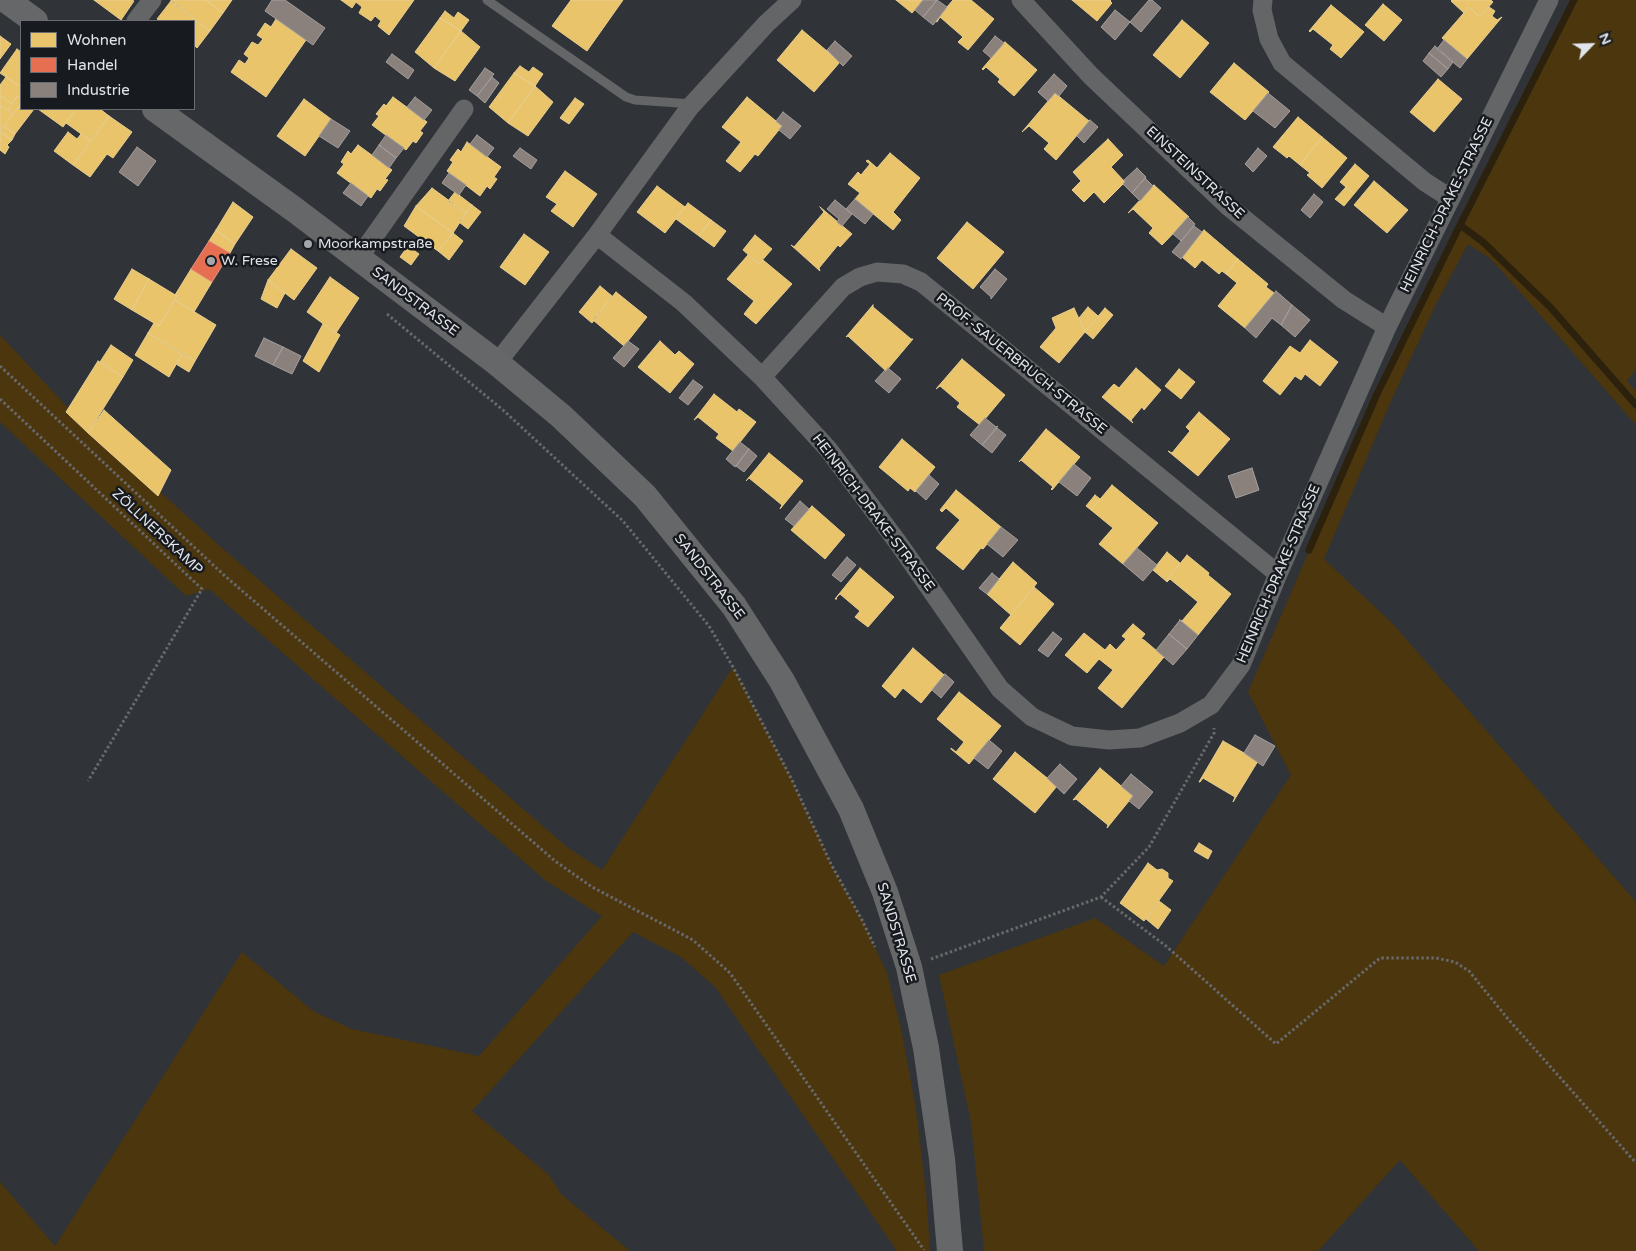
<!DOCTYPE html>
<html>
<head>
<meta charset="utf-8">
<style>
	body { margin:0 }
	#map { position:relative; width:1636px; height:1251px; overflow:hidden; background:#303338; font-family:"Varela Round",sans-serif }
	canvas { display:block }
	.legend { position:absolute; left:20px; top:20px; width:175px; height:90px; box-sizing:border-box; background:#171a1e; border:1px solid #686b70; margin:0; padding:6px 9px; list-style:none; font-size:15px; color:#e1e5ea }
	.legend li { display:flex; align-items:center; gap:10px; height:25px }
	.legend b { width:25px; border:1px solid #686b70 }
	.north { position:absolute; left:1566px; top:20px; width:50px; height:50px; -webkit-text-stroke:4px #171a1e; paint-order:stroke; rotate:66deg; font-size:14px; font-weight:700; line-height:20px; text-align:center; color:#e1e5ea }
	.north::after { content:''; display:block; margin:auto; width:18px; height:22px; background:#e1e5ea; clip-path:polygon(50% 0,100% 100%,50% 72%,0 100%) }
</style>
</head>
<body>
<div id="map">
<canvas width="1636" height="1251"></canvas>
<ul class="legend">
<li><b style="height:14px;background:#e9c46a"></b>Wohnen</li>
<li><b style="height:14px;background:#e76f51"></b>Handel</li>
<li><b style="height:14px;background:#8a817c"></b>Industrie</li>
</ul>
<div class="north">N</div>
</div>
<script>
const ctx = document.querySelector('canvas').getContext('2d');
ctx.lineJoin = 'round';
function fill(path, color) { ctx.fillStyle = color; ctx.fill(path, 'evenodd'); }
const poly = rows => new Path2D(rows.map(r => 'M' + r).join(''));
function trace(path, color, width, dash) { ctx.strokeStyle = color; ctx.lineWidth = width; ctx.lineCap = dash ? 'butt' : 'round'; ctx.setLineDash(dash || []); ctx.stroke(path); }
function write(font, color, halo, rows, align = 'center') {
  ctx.font = font + ' "Varela Round",sans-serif'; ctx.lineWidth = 5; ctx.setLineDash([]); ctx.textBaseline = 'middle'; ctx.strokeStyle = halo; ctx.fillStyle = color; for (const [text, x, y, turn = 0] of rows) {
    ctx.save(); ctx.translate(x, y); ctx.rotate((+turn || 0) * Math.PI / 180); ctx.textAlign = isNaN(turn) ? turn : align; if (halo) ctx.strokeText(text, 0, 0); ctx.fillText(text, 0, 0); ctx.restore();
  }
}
fill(poly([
	[1574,0,1636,0,1636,369,1627,381,1636,391,1636,425,1492,260,1468,244,1437,302,1391,401,1324,559,1393,624,1636,902,1636,1251,1479,1251,1400,1160,1318,1251,984,1251,971,1122,939,975,1095,918,1164,966,1291,775,1248,692,1377,394,1460,225],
	[0,335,71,411,221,547,567,847,602,870,733,667,792,780,831,864,862,920,887,973,901,1029,916,1109,926,1192,930,1251,897,1251,715,987,681,957,633,932,472,1111,548,1174,562,1195,630,1251,0,1251,0,1182,55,1246,242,952,313,1011,352,1029,479,1056,602,916,546,881,209,589,186,596,0,422]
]), '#4b360e');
const homes = poly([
	[94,0,132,0,134,1,121,20,94,0],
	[171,0,206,0,223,13,210,31,171,0],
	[206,0,232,0,223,13,206,0],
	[341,0,414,0,389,35,378,26,381,21,375,16,371,21,359,13,362,7,356,2,352,8,341,0],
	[571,0,623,0,587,51,552,26,571,0],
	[896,0,923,0,912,13,896,0],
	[953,0,971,0,994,19,968,50,958,42,963,37,940,17,937,22,935,21,953,0],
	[1072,0,1111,0,1110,1,1112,3,1097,21,1072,0],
	[1452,0,1491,0,1493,2,1480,17,1469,7,1464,13,1451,1,1452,0],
	[171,1,210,31,197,48,194,45,194,21,161,21,157,19,171,1],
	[1383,4,1402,20,1384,41,1365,25,1383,4],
	[1331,5,1364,32,1341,58,1330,49,1333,45,1313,29,1310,32,1309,31,1331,5],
	[1469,7,1480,17,1489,7,1495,11,1492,16,1497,20,1502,17,1467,59,1442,38,1469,7],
	[445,11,454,18,458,12,469,20,461,31,440,18,445,11],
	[440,18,461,31,434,68,415,52,440,18],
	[276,19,306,40,266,97,231,72,239,60,245,64,249,58,244,54,252,42,258,45,263,39,257,35,265,23,271,27,276,19],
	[1182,20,1209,43,1180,78,1153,55,1182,20],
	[802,30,840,62,814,92,777,60,802,30],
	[461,31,480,47,455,81,434,68,461,31],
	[0,36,11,44,0,59,0,36],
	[1005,42,1037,70,1014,96,998,82,1000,79,986,67,983,70,982,69,1005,42],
	[17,49,21,52,21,87,0,73,17,49],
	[1234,63,1269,92,1245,120,1210,92,1234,63],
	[520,66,529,72,533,67,543,74,535,86,514,73,520,66],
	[514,73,535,86,508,123,489,107,514,73],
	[6,77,21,87,21,99,17,96,12,104,0,95,0,85,6,77],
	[1438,79,1462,99,1434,132,1410,112,1438,79],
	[535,86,553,102,528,136,508,123,535,86],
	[1055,93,1089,121,1056,160,1044,149,1049,143,1029,126,1022,132,1055,93],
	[0,95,12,104,8,110,0,105,0,95],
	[17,96,21,99,21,103,13,114,8,110,17,96],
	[393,97,427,122,420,131,423,133,416,143,413,141,406,150,372,125,379,116,376,114,384,104,386,106,393,97],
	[747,97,782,126,758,156,755,154,740,172,726,161,741,142,722,127,747,97],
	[575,98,584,104,569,124,560,118,575,98],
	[304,99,331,119,305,156,277,136,304,99],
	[21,103,21,109,34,109,15,134,4,126,21,103],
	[0,105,13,114,0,131,0,105],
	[38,109,76,109,63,127,38,109],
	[76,109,100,109,109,116,91,141,66,123,76,109],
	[109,116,132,132,113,158,107,154,90,177,73,165,109,116],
	[1298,117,1322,137,1300,165,1289,156,1287,158,1273,147,1298,117],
	[4,126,15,134,12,140,0,132,4,126],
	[0,132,12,140,7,145,9,147,5,154,0,150,0,132],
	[68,132,77,139,81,134,91,141,73,165,54,151,68,132],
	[1322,137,1347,158,1322,188,1307,175,1310,173,1300,165,1322,137],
	[1108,139,1123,155,1111,167,1125,182,1104,203,1094,192,1084,202,1072,190,1081,181,1073,172,1108,139],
	[467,142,501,167,494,177,497,179,490,189,487,186,480,196,447,171,453,162,450,160,458,149,461,152,467,142],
	[358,145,392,170,385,179,388,180,380,191,377,189,371,198,337,173,344,164,341,162,348,151,351,154,358,145],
	[890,153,920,178,893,212,901,220,893,230,855,199,860,193,848,184,858,172,861,175,870,164,866,161,868,160,877,168,890,153],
	[1355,164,1369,176,1354,194,1340,182,1355,164],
	[565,171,597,194,573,227,551,211,557,204,546,197,565,171],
	[1374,181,1408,210,1387,233,1354,205,1374,181],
	[1154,185,1189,217,1162,245,1149,233,1153,228,1133,209,1128,213,1154,185],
	[657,186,685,207,665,233,637,212,657,186],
	[1346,187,1354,194,1344,206,1335,199,1346,187],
	[432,188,466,213,453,233,416,206,432,188],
	[455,192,472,205,466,213,448,201,455,192],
	[233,202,253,217,235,244,216,230,233,202],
	[688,203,711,220,699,236,676,219,688,203],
	[472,205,481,212,468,229,459,222,472,205],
	[416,206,453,233,438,251,404,226,416,206],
	[820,207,852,234,840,247,838,245,819,268,820,271,791,245,794,247,824,212,820,207],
	[711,220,726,231,714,247,699,236,711,220],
	[967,222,1004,252,973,289,937,258,967,222],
	[216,230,235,244,230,253,209,241,216,230],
	[1204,230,1238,259,1226,274,1222,271,1219,274,1202,260,1195,268,1182,257,1204,230],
	[453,233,463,241,449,260,438,251,453,233],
	[524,234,549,252,525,285,500,267,524,234],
	[755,235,772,249,759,264,743,250,755,235],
	[408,246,419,254,411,265,400,257,408,246],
	[291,249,317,268,294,300,268,280,291,249],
	[748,255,759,264,763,260,792,284,756,324,744,314,754,301,727,279,748,255],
	[1238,259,1268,284,1266,287,1274,293,1245,328,1218,306,1237,283,1226,274,1238,259],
	[132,269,149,279,132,310,114,299,132,269],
	[191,269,212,282,194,312,175,300,177,296,175,295,191,269],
	[330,277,359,298,336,333,307,312,330,277],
	[149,279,177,296,159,326,132,310,149,279],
	[268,280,285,293,277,308,261,299,268,280],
	[600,286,612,296,592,323,579,312,600,286],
	[616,292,647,317,624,346,593,320,616,292],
	[175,300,216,325,195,361,148,333,154,323,159,326,175,300],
	[873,305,873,307,911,339,913,339,886,371,848,336,846,337,873,305],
	[1088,307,1098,316,1085,332,1079,318,1088,307],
	[1074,308,1085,332,1059,363,1040,347,1056,328,1052,318,1074,308],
	[1105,308,1113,315,1093,339,1085,332,1105,308],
	[323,324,340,335,319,372,303,361,323,324],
	[148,333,182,354,169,377,135,355,148,333],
	[1310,340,1338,362,1320,386,1305,374,1301,380,1295,376,1280,395,1263,381,1290,346,1300,353,1310,340],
	[660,341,675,355,679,351,694,364,670,393,638,367,660,341],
	[111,345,133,360,123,377,100,362,111,345],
	[182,354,195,361,189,372,176,364,182,354],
	[962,359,1005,395,980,425,957,407,960,403,940,386,936,389,962,359],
	[98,361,123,377,88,433,66,412,98,361],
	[1136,368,1161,390,1144,410,1142,407,1131,420,1133,423,1102,397,1114,384,1119,388,1136,368],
	[1179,369,1195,382,1181,399,1165,386,1179,369],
	[714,394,737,412,739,409,756,422,733,451,716,438,719,434,698,417,694,420,714,394],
	[104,410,171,470,158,496,88,433,104,410],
	[1199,412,1230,439,1198,476,1168,451,1172,453,1190,431,1186,427,1199,412],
	[1046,429,1080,457,1052,490,1051,489,1053,487,1021,460,1019,462,1046,429],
	[902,439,935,467,915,492,910,488,908,491,879,467,902,439],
	[769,453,803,481,780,509,782,505,749,478,746,481,769,453],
	[1112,485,1158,523,1123,564,1099,544,1113,528,1091,510,1112,485],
	[956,490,1001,527,983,549,981,548,963,570,936,548,960,520,946,508,942,512,940,510,956,490],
	[1095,495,1100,499,1091,510,1086,506,1095,495],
	[812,506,845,535,825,559,791,530,812,506],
	[1167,552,1180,563,1166,581,1153,570,1167,552],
	[1187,555,1209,573,1208,575,1231,594,1198,635,1179,620,1182,621,1198,602,1170,579,1167,582,1166,581,1187,555],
	[1013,562,1037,583,1011,615,987,594,1013,562],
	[860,568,894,597,868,627,855,617,860,611,840,594,836,598,837,599,835,599,860,568],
	[1034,587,1054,604,1020,645,1000,628,1034,587],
	[1133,624,1145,634,1141,639,1144,640,1164,657,1122,708,1098,688,1113,670,1099,659,1087,673,1065,655,1084,633,1105,650,1110,644,1116,650,1126,639,1122,636,1133,624],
	[913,648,944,675,921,703,903,688,895,698,882,686,913,648],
	[959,692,1001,726,969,764,951,749,951,748,956,752,964,742,937,719,959,692],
	[1223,741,1258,761,1233,802,1235,797,1203,778,1200,782,1199,782,1223,741],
	[1015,752,1057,786,1035,813,993,779,1015,752],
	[1100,768,1133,796,1107,828,1108,825,1076,799,1073,800,1100,768],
	[1199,843,1212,851,1208,859,1194,851,1199,843],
	[1148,863,1157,870,1162,869,1168,873,1168,878,1173,881,1144,921,1120,903,1148,863],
	[1159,901,1171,910,1158,929,1146,919,1159,901]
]);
fill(homes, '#e9c46a');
trace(homes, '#e7ce90', 1);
const shops = poly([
	[209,241,230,253,212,282,191,269,209,241]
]);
fill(shops, '#e76f51');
trace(shops, '#e5927f', 1);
const industry = poly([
	[272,0,285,0,325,28,313,45,265,11,272,0],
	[923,0,937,0,923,17,915,10,923,0],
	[937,0,947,7,933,25,923,17,937,0],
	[1149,0,1152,0,1161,8,1141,32,1130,22,1149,0],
	[1115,10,1130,22,1115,40,1101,27,1115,10],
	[995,36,1004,43,991,58,983,51,995,36],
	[1444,40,1467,59,1460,68,1437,49,1444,40],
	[835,41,852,56,843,66,827,50,835,41],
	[1435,46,1453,62,1448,69,1429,53,1435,46],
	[1429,53,1448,69,1441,77,1423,61,1429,53],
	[392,54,414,70,408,79,386,62,392,54],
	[485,68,494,74,477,96,469,90,485,68],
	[1054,74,1067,86,1059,96,1055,93,1048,101,1038,92,1054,74],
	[492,77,499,83,485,103,477,96,492,77],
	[1268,93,1290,111,1275,128,1253,111,1268,93],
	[415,97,432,110,424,120,407,107,415,97],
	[783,112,801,126,790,139,779,130,782,126,776,121,783,112],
	[331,119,350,131,338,148,319,136,331,119],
	[1090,120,1098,127,1084,143,1077,136,1090,120],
	[386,135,404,148,396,158,379,145,386,135],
	[477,135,494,148,487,157,470,144,477,135],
	[379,145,396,158,389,168,372,155,379,145],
	[137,147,156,161,138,186,119,172,137,147],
	[520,148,537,160,531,169,513,156,520,148],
	[1258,148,1267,156,1253,172,1245,164,1258,148],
	[1137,168,1146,177,1132,193,1123,184,1125,182,1124,180,1137,168],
	[449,173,466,185,459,195,442,183,449,173],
	[1145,178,1153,186,1140,201,1132,193,1145,178],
	[351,183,368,196,361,206,343,193,351,183],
	[1314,194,1323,202,1310,218,1301,210,1314,194],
	[855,199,873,214,865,224,846,209,855,199],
	[835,200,852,214,842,226,837,222,839,219,827,209,835,200],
	[1188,217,1195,224,1181,241,1173,234,1188,217],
	[1194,226,1202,232,1181,259,1172,252,1194,226],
	[995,269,1007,279,991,299,991,297,980,287,995,269],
	[1276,291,1292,305,1281,325,1272,318,1256,338,1245,328,1276,291],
	[1292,305,1310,320,1295,337,1281,325,1292,305],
	[264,338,283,347,273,365,255,356,264,338],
	[628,341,639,349,624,367,613,358,628,341],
	[283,347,301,356,292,374,273,365,283,347],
	[888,368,901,379,889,393,875,381,885,370,886,371,888,368],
	[693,380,703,387,688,405,679,398,693,380],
	[985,418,996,427,998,426,982,445,970,435,985,418],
	[997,428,1006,435,992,453,982,445,997,428],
	[740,442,749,449,735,467,726,459,740,442],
	[749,449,757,456,744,472,736,466,749,449],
	[1074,464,1091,478,1077,496,1059,482,1074,464],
	[1252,468,1259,490,1236,498,1228,476,1252,468],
	[929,475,939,484,926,500,916,491,929,475],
	[800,501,809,509,794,526,785,519,800,501],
	[1001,527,1018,540,1003,557,987,544,1001,527],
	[1137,548,1157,565,1143,581,1123,564,1137,548],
	[847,557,856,565,841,582,832,575,847,557],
	[992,573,999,579,987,594,979,588,992,573],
	[1180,620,1198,635,1187,649,1169,634,1180,620],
	[1053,632,1062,639,1048,657,1038,650,1053,632],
	[1169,634,1187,649,1173,665,1156,650,1169,634],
	[945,674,954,682,941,698,932,690,945,674],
	[1255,735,1275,746,1263,766,1244,753,1255,735],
	[989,740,1002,751,988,769,974,758,989,740],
	[1060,764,1077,779,1064,794,1047,778,1060,764],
	[1131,774,1153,792,1139,809,1129,801,1133,796,1121,786,1131,774]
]);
fill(industry, '#8a817c');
trace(industry, '#a49f9d', 1);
trace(poly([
	[1460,225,1483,242,1551,308,1636,405],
	[1309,550,1377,394,1460,225,1574,0]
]), '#2c210d', 7);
trace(poly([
	[387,314,503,410,623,521,709,626,733,667,792,780,831,864,862,920,875,947],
	[0,366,225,576,555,861,592,887,693,940,730,973,924,1250],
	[0,399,202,589,88,781],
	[1101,897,1166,946,1276,1044,1380,958,1436,958,1455,962,1469,971,1508,1019,1636,1163],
	[931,959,1101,897,1149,847,1214,733,1214,728]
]), '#68696c', 3, [2.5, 2.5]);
trace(poly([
	[487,0,626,97,635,100,693,104]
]), '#636567', 9);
trace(poly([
	[1021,0,1091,76,1228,206,1344,300,1387,327],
	[1263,0,1262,10,1269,39,1282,63,1425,182,1450,198],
	[136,21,152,0],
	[597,235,684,303,762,377,828,449,899,544,1000,689,1032,717,1072,736,1109,740,1140,738,1180,723,1211,705,1241,665,1278,574,1387,327,1549,0],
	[358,259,464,109],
	[497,363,597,235,690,107,766,24,792,0],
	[762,377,843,287,860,277,877,272,903,274,921,282,1278,574]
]), '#636567', 19);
trace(poly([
	[6,0,35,21],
	[155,109,295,210,497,363,561,416,645,496,734,606,782,681,851,809,885,892,909,967,926,1048,942,1159,950,1251]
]), '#666769', 26);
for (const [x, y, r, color] of [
	[308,244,5,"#a3a7ac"],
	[211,261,5,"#a3a7ac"]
]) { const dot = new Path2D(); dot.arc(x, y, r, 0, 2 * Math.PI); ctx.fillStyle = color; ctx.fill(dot); trace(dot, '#171a1e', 2); }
write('14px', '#e1e5ea', '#171a1e', [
	["EINSTEINSTRASSE",1195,173,43],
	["HEINRICH-DRAKE-STRASSE",1447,205,-64],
	["SANDSTRASSE",415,302,37],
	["PROF.-SAUERBRUCH-STRASSE",1021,364,39],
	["HEINRICH-DRAKE-STRASSE",873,513,53],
	["ZÖLLNERSKAMP",157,532,43],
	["HEINRICH-DRAKE-STRASSE",1279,574,-67],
	["SANDSTRASSE",709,577,52],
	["SANDSTRASSE",896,933,73]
]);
write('14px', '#e1e5ea', '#171a1e', [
	["Moorkampstraße",318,244],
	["W. Frese",221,261]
], 'left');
</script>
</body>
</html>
